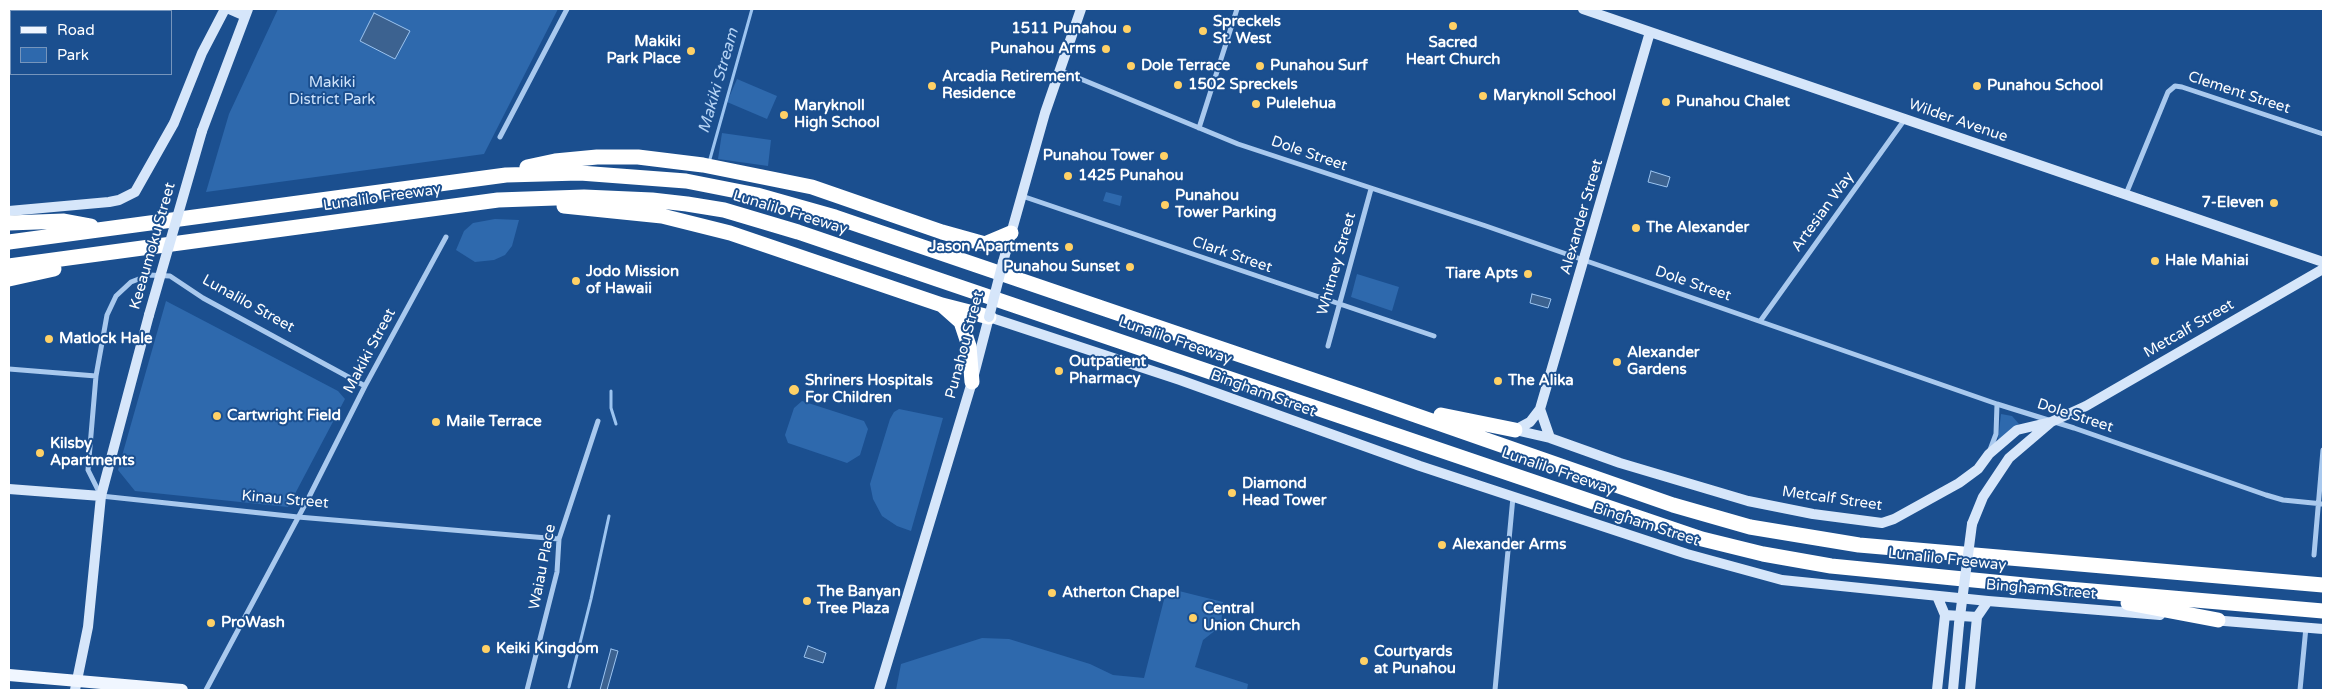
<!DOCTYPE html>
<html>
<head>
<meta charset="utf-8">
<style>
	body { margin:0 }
	#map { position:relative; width:2332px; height:699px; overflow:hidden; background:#1b4f8f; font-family:"Varela Round",sans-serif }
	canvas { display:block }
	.frame { position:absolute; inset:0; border:10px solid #fff; pointer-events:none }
	.legend { position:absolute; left:10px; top:10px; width:162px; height:65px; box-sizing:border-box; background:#1b4f8f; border:1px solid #7695bc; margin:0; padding:6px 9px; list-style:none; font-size:15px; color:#fff }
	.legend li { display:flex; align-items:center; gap:10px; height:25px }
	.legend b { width:25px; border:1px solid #7695bc }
</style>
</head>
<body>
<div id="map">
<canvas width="2332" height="699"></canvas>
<div class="frame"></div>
<ul class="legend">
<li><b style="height:6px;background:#f0f6ff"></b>Road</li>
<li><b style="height:14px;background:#2e69ad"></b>Park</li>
</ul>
</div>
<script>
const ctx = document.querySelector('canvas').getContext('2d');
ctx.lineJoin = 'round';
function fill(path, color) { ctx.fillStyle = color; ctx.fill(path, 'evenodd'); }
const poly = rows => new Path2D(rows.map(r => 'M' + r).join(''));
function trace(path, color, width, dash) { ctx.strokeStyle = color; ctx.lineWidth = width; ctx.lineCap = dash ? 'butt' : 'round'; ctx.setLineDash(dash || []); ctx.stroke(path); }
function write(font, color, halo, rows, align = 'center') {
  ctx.font = font + ' "Varela Round",sans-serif'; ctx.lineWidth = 4; ctx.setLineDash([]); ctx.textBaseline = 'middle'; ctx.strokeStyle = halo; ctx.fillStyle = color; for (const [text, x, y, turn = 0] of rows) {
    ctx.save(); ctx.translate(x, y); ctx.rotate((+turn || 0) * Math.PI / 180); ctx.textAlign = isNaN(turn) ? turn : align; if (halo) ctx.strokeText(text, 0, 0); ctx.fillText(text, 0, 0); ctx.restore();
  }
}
fill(poly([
	[278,9,558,9,484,154,206,192,229,114],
	[737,79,777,96,767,119,727,102],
	[722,133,771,140,768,166,718,159],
	[1106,192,1122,196,1120,206,1103,201],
	[495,219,519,220,512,246,505,255,494,260,475,262,456,250,464,231,473,223],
	[1357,274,1399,287,1392,311,1351,297],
	[166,301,338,391,345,399,288,507,135,491,118,470],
	[802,401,864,421,868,429,860,455,847,463,788,443,785,435,794,408],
	[899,409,943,418,911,531,897,526,882,516,873,499,870,484,890,419,894,412],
	[2001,414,2012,416,2019,424,1998,440],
	[1167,588,1223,602,1221,626,1203,640,1195,667,1248,684,1247,690,896,690,901,664,982,638,1009,639,1090,664,1113,675,1144,678]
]), '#2e69ad');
const water = poly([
	[374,13,410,31,395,59,360,41,374,13],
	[1651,171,1670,177,1667,187,1648,182,1651,171],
	[1532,294,1551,299,1548,308,1530,303,1532,294],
	[808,646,826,653,823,663,804,657,808,646],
	[611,649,618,651,607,690,600,690,611,649]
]);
fill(water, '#3c6290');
trace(water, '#9cc4f0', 1);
trace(poly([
	[710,159,752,9],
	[611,391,611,408,616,424],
	[569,687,591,599,609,516]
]), '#9cc4f0', 3);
trace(poly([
	[1059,70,1238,144,1486,226,1997,404,2074,428,2266,495,2283,500,2323,504],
	[1199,128,1237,9],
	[500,137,567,9],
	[2126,194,2168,92,2175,86,2182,87,2323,134],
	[1022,196,1434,336],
	[1761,320,1905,119],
	[1328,346,1371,189],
	[9,369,96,376],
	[365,386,203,298,170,276,149,275,131,282,116,296,107,315,96,376,88,470,101,496,298,517,559,539],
	[1990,450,1996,434,1997,404],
	[2314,555,2323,450],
	[206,690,308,499,365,386,446,237],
	[527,690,557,572,559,539,598,421],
	[1495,690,1513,497],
	[2300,690,2306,627]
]), '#a9c9ee', 5);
trace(poly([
	[229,9,245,16],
	[1583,9,2323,262],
	[202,131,248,9],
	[9,211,109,202,119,200,135,192,174,123,202,53,225,9],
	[1003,262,1045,113,1081,9],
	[1540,409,1550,438],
	[1515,430,1550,438,1620,463,1748,501,1813,514,1882,523,1894,519,1959,483,1978,469,1989,454,2017,430,2051,422,2086,406,2323,269],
	[1515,430,1530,422,1540,409,1650,32],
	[9,489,101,496],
	[1972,524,1983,497,2009,458,2050,423],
	[1937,596,1945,615,1937,690],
	[1945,615,1977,617],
	[2212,620,2323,629],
	[75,690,88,627,101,496,149,315],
	[879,690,972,382,989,317,1180,380,1420,466,1687,554,1782,580,1988,601,2160,615],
	[1953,690,1959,624],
	[1970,690,1977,617,1988,601]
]), '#d6e6fa', 10);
trace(poly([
	[9,675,182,690]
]), '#f0f6ff', 12);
trace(poly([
	[527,167,555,161,597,157,638,157,703,165,812,187,942,232,985,244,1011,233],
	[564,206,662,216,730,233,942,305,989,317],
	[9,223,64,221,91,226],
	[9,242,506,175,580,173,686,181,757,195,835,217,1372,400,1673,505,1750,527,1859,545,2323,585],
	[9,266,498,200,584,197,652,200,687,204,724,210,798,232,1702,539,1763,554,1831,566,2045,587,2323,611],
	[9,279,54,269],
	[943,306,961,322,969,346,972,382],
	[1441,415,1515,430],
	[2128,603,2218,620]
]), '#fff', 15);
trace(poly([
	[149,315,202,131],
	[989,317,1003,262],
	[1959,624,1972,524]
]), '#d6e6fa', 10);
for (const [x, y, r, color] of [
	[1453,26,5,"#ffd166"],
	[1127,29,5,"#ffd166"],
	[1203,31,5,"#ffd166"],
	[1106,49,5,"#ffd166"],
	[691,51,5,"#ffd166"],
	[1131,66,5,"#ffd166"],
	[1260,66,5,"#ffd166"],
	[1178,85,5,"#ffd166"],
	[932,86,5,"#ffd166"],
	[1977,86,5,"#ffd166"],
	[1483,96,5,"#ffd166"],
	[1666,102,5,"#ffd166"],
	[1256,104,5,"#ffd166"],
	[784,115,5,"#ffd166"],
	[1164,156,5,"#ffd166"],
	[1068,176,5,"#ffd166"],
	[2274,203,5,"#ffd166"],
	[1165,205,5,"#ffd166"],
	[1636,228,5,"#ffd166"],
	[1069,247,5,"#ffd166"],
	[2155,261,5,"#ffd166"],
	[1130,267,5,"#ffd166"],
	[1528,274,5,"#ffd166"],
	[576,281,5,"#ffd166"],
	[49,339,5,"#ffd166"],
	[1617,362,5,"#ffd166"],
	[1059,371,5,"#ffd166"],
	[1498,381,5,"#ffd166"],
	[794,390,6,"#ffd166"],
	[217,416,5,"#ffd166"],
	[436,422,5,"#ffd166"],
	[40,453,5,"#ffd166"],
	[1232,493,5,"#ffd166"],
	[1442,545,5,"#ffd166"],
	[1052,593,5,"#ffd166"],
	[807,601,5,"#ffd166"],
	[1193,618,5,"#ffd166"],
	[211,623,5,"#ffd166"],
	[486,649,5,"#ffd166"],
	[1364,661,5,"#ffd166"]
]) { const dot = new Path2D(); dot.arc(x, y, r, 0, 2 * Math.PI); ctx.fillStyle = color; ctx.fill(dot); trace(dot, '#1b4f8f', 2); }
write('bold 15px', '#fff', '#1b4f8f', [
	["Spreckels",1213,22],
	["St. West",1213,39],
	["1511 Punahou",1117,29,"right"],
	["Makiki",681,42,"right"],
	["Park Place",681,59,"right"],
	["Sacred",1453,43,"center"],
	["Heart Church",1453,60,"center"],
	["Punahou Arms",1096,49,"right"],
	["Dole Terrace",1141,66],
	["Punahou Surf",1270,66],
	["Arcadia Retirement",942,77],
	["Residence",942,94],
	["1502 Spreckels",1188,85],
	["Punahou School",1987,86],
	["Maryknoll School",1493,96],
	["Punahou Chalet",1676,102],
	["Pulelehua",1266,104],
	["Maryknoll",794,106],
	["High School",794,123],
	["Punahou Tower",1154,156,"right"],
	["1425 Punahou",1078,176],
	["Punahou",1175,196],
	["Tower Parking",1175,213],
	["7-Eleven",2264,203,"right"],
	["The Alexander",1646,228],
	["Jason Apartments",1059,247,"right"],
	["Hale Mahiai",2165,261],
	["Punahou Sunset",1120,267,"right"],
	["Jodo Mission",586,272],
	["of Hawaii",586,289],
	["Tiare Apts",1518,274,"right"],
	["Matlock Hale",59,339],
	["Alexander",1627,353],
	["Gardens",1627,370],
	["Outpatient",1069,362],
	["Pharmacy",1069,379],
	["Shriners Hospitals",805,381],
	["For Children",805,398],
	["The Alika",1508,381],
	["Cartwright Field",227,416],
	["Maile Terrace",446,422],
	["Kilsby",50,444],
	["Apartments",50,461],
	["Diamond",1242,484],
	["Head Tower",1242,501],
	["Alexander Arms",1452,545],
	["The Banyan",817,592],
	["Tree Plaza",817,609],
	["Atherton Chapel",1062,593],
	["Central",1203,609],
	["Union Church",1203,626],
	["ProWash",221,623],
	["Keiki Kingdom",496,649],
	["Courtyards",1374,652],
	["at Punahou",1374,669]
], 'left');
write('15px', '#cfe3fa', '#1b4f8f', [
	["Makiki",332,83],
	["District Park",332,100]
]);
write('15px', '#fff', '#1b4f8f', [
	["Clement Street",2239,93,18],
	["Wilder Avenue",1958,121,19],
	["Dole Street",1309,154,19],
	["Lunalilo Freeway",382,198,-8],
	["Artesian Way",1823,212,-54],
	["Lunalilo Freeway",790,213,17],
	["Alexander Street",1582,217,-74],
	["Keeaumoku Street",153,246,-74],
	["Clark Street",1232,255,19],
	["Whitney Street",1337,264,-74],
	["Dole Street",1693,284,19],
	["Lunalilo Street",248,304,29],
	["Metcalf Street",2189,329,-30],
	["Lunalilo Freeway",1175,341,19],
	["Punahou Street",965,345,-75],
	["Makiki Street",370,351,-62],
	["Bingham Street",1263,394,20],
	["Dole Street",2075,416,18],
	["Lunalilo Freeway",1558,472,19],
	["Metcalf Street",1832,499,8],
	["Kinau Street",285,500,5],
	["Bingham Street",1646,525,18],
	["Lunalilo Freeway",1947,560,6],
	["Waiau Place",543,567,-79],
	["Bingham Street",2041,590,5]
]);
write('italic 16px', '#b5d3f5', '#1b4f8f', [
	["Makiki Stream",719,81,-74]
]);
</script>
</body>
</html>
